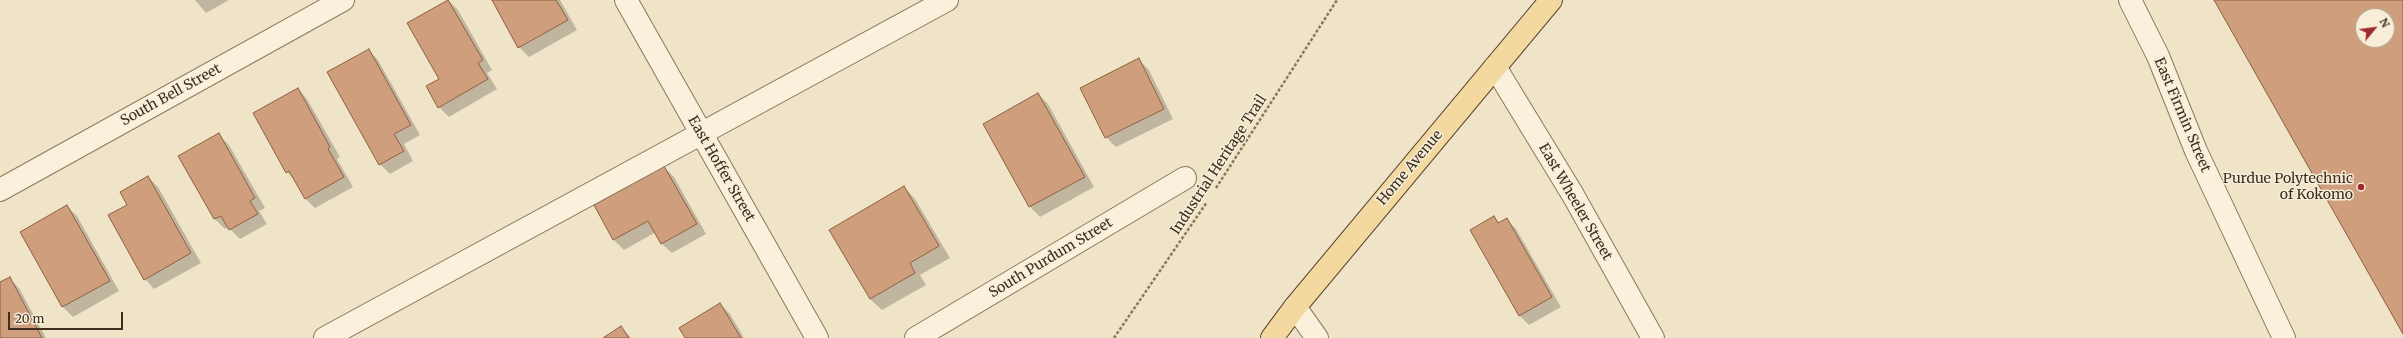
<!DOCTYPE html>
<html>
<head>
<meta charset="utf-8">
<style>
	body { margin:0 }
	#map { position:relative; width:2403px; height:338px; overflow:hidden; background:#f0e4c8; font-family:Merriweather,serif }
	canvas { display:block }
	.north { position:absolute; left:2355px; top:8px; width:40px; height:40px; box-sizing:border-box; background:#f7eed8; border:1px solid #ada18e; border-radius:50%; rotate:61deg; font-size:11px; font-weight:700; line-height:16px; text-align:center; color:#3d2e20 }
	.north::after { content:''; display:block; margin:auto; width:14px; height:18px; background:#9e2a2b; clip-path:polygon(50% 0,100% 100%,50% 72%,0 100%) }
	.scale { position:absolute; left:8px; top:312px; width:115px; height:18px; box-sizing:border-box; border:2px solid #3d2e20; border-top:0; padding-left:5px; font-size:12px; line-height:14px; white-space:nowrap; color:#3d2e20; -webkit-text-stroke:3px #f7eed8; paint-order:stroke }
</style>
</head>
<body>
<div id="map">
<canvas width="2403" height="338"></canvas>
<div class="north">N</div>
<div class="scale">20 m</div>
</div>
<script>
const ctx = document.querySelector('canvas').getContext('2d');
ctx.lineJoin = 'round';
function fill(path, color) { ctx.fillStyle = color; ctx.fill(path, 'evenodd'); }
const poly = rows => new Path2D(rows.map(r => 'M' + r).join(''));
function trace(path, color, width, dash) { ctx.strokeStyle = color; ctx.lineWidth = width; ctx.lineCap = dash ? 'butt' : 'round'; ctx.setLineDash(dash || []); ctx.stroke(path); }
function write(font, color, halo, rows, align = 'center') {
  ctx.font = font + ' Merriweather,serif'; ctx.lineWidth = 3; ctx.setLineDash([]); ctx.textBaseline = 'middle'; ctx.strokeStyle = halo; ctx.fillStyle = color; for (const [text, x, y, turn = 0] of rows) {
    ctx.save(); ctx.translate(x, y); ctx.rotate((+turn || 0) * Math.PI / 180); ctx.textAlign = isNaN(turn) ? turn : align; if (halo) ctx.strokeText(text, 0, 0); ctx.fillText(text, 0, 0); ctx.restore();
  }
}
fill(poly([
	[195,0,229,0,206,13],
	[448,0,458,10,492,70,487,73,497,89,449,117,439,107],
	[493,0,560,0,577,30,529,57,519,47],
	[368,50,378,60,420,135,404,144,413,161,390,174,380,164],
	[1139,60,1149,70,1173,119,1116,147,1106,137],
	[298,89,307,99,340,157,337,159,353,187,315,208,306,199,295,180,287,172],
	[1038,94,1048,104,1094,187,1040,217,1030,207,984,124],
	[219,135,229,145,265,208,259,211,267,224,240,239,228,227,225,229,215,219,180,157],
	[664,167,674,177,706,234,672,253,662,244,656,232,624,250,614,240,595,205],
	[148,177,158,187,201,263,154,289,145,279,128,205],
	[904,187,915,199,950,258,920,275,926,285,882,310,870,299],
	[67,206,77,216,119,291,73,317,63,307,21,232],
	[1494,217,1500,223,1506,219,1516,229,1561,307,1529,325,1519,315],
	[9,278,19,288,46,338,0,338,0,283],
	[720,304,730,314,744,338,686,338],
	[621,327,631,338,605,338]
]), '#0003');
const building = poly([
	[448,0,483,60,478,63,488,79,438,108,426,86,439,79,407,23,448,0],
	[492,0,556,0,568,20,518,48,492,0],
	[2214,0,2403,0,2403,334,2214,0],
	[2363,16,2387,16,2387,40,2363,40,2363,16],
	[369,49,411,125,394,134,404,151,379,165,327,72,369,49],
	[1139,58,1164,109,1105,138,1080,88,1139,58],
	[298,88,330,147,328,149,344,177,305,199,289,171,286,173,253,113,298,88],
	[1038,93,1085,177,1029,207,983,124,1038,93],
	[219,133,255,198,250,201,258,214,229,230,221,216,214,219,178,156,219,133],
	[664,166,697,224,661,244,648,221,613,240,594,205,664,166],
	[148,176,191,253,144,280,108,215,127,205,120,192,148,176],
	[904,186,939,246,910,263,915,273,870,299,829,230,904,186],
	[67,205,110,281,62,307,20,232,67,205],
	[1494,216,1498,223,1507,218,1552,297,1519,316,1470,230,1494,216],
	[10,277,42,338,0,338,0,282,10,277],
	[720,303,741,338,685,338,679,328,720,303],
	[621,326,629,338,603,338,621,326]
]);
fill(building, '#cf9f7d');
trace(building, '#8d5f41', 1);
const minor = poly([
	[626,0,817,338],
	[2130,0,2158,56,2196,151,2284,338],
	[1495,67,1573,195,1653,338],
	[0,190,343,0],
	[1295,307,1317,338],
	[325,338,947,0],
	[916,338,1185,178]
]);
const major = poly([
	[1272,338,1295,307,1551,0]
]);
trace(minor, '#8d765c', 24);
trace(major, '#5b4430', 24);
trace(poly([
	[1216,188,1337,0],
	[1114,338,1207,202]
]), '#8d765c', 2.5, [3, 2]);
trace(minor, '#faf1dc', 22);
trace(major, '#f3d9a0', 22);
for (const [x, y, r, color] of [
	[2361,187,4,"#9e2a2b"]
]) { const dot = new Path2D(); dot.arc(x, y, r, 0, 2 * Math.PI); ctx.fillStyle = color; ctx.fill(dot); trace(dot, '#f7eed8', 1.5); }
write('14px', '#3d2e20', '#f7eed8', [
	["South Bell Street",171,95,-29],
	["East Firmin Street",2182,115,67],
	["Industrial Heritage Trail",1219,165,-57],
	["Home Avenue",1410,168,-50],
	["East Hoffer Street",721,169,60],
	["East Wheeler Street",1575,202,60],
	["South Purdum Street",1051,258,-31]
]);
write('14px', '#3d2e20', '#f7eed8', [
	["Purdue Polytechnic",2353,179],
	["of Kokomo",2353,195]
], 'right');
</script>
</body>
</html>
